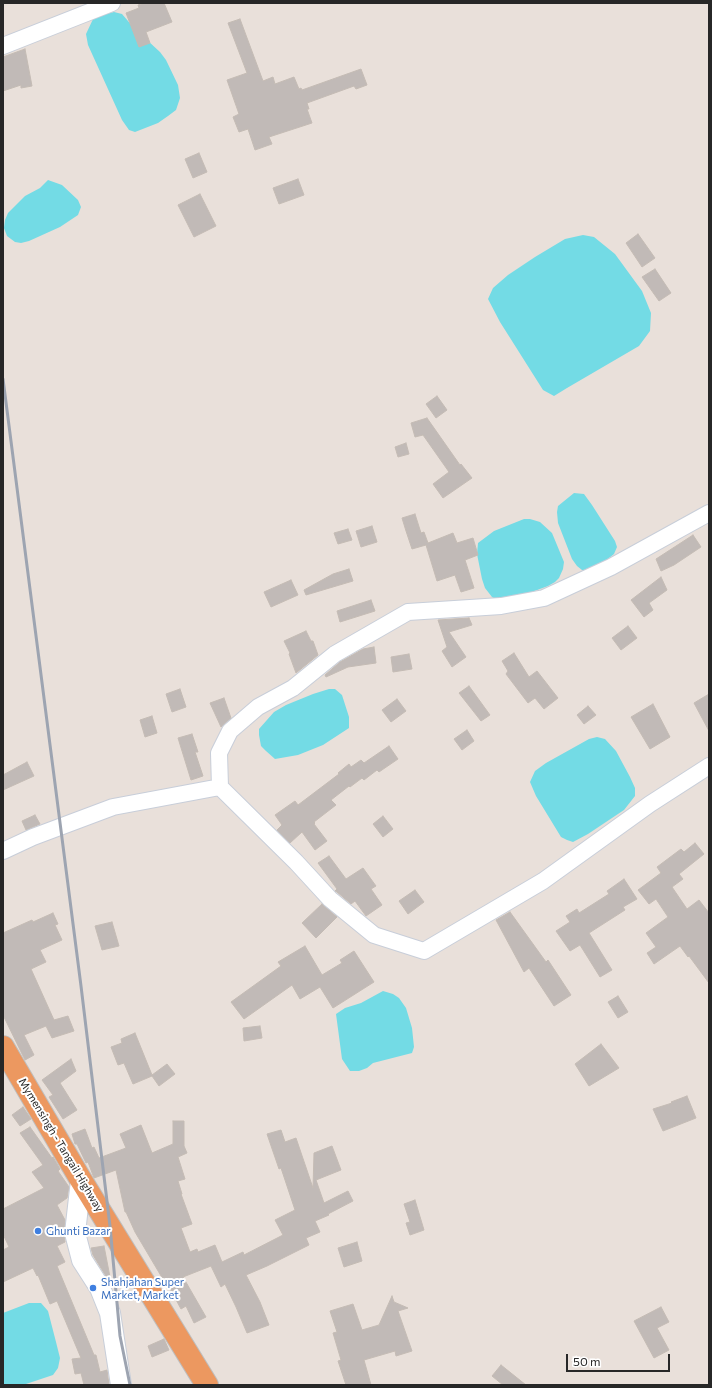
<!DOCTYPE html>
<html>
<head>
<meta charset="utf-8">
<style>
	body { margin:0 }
	#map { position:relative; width:712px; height:1388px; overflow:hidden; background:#e9e0da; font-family:Commissioner,sans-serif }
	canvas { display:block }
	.frame { position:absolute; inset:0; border:4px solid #272727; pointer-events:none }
	.scale { position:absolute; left:566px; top:1354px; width:104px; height:18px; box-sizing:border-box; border:2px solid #272727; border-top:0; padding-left:5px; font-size:12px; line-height:14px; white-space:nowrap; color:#272727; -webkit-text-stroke:3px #fff; paint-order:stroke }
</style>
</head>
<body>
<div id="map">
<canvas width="712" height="1388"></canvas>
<div class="frame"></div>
<div class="scale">50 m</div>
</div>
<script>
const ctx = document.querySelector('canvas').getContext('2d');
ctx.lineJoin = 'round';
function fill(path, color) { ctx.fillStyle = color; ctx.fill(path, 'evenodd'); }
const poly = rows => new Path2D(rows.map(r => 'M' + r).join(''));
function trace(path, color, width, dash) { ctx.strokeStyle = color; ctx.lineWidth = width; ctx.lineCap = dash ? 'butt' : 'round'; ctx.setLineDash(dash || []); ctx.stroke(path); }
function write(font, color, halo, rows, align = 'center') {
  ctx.font = font + ' Commissioner,sans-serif'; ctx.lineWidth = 4; ctx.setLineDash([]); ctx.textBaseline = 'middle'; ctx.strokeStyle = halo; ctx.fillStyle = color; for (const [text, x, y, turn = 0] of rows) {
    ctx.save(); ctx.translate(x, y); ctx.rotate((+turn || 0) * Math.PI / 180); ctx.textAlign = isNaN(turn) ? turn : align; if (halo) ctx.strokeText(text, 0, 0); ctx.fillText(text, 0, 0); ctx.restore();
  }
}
fill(poly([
	[114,12,122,14,134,28,160,52,166,60,178,85,180,98,176,110,168,116,158,123,135,132,129,130,122,120,88,45,86,34,94,17],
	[48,180,62,185,78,200,81,207,78,215,60,227,29,241,21,243,15,242,7,236,4,228,5,220,8,213,25,196,40,188],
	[583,235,594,237,615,254,642,291,651,313,650,331,639,346,567,388,554,396,543,390,500,322,488,299,493,288,508,275,535,257,565,239],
	[574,493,584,494,592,505,615,541,617,547,614,554,604,562,585,570,582,570,577,566,572,559,558,523,557,512,558,506],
	[524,519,530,519,540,522,552,533,564,562,563,569,559,578,555,582,548,586,510,600,497,600,492,597,485,588,482,579,477,554,478,543,494,531],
	[329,689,335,689,342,695,349,717,349,728,323,745,298,755,275,759,266,751,261,746,259,735,259,729,274,712,286,705,313,694],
	[597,737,605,739,616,751,630,777,635,788,635,796,624,810,588,834,573,842,567,840,561,837,536,796,530,782,535,771,546,763,589,739],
	[383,991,393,994,399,998,406,1008,412,1028,414,1047,412,1053,373,1063,367,1068,359,1071,350,1071,342,1059,336,1014,345,1008,361,1003],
	[29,1303,41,1303,48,1311,56,1342,60,1358,58,1368,53,1375,23,1385,3,1385,3,1313]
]), '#73dbe5');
const building = poly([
	[145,3,164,3,172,22,146,32,150,43,139,47,126,13,139,8,138,5,145,3],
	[240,19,263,81,273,77,275,84,294,77,299,89,301,88,302,90,361,69,367,85,356,89,354,86,307,103,309,109,307,109,312,123,269,137,272,144,255,150,248,129,239,132,233,117,239,114,227,80,247,73,228,23,240,19],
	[25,49,32,86,21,88,21,85,3,91,3,57,25,49],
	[199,153,207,172,193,178,185,159,199,153],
	[298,179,304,195,279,204,273,188,298,179],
	[200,194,216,226,194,237,178,205,200,194],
	[638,234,655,258,642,267,626,243,638,234],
	[655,269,671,293,659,301,642,277,655,269],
	[437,396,447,410,436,418,426,404,437,396],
	[427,418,460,465,461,464,472,478,443,498,433,484,449,472,423,435,415,437,411,423,427,418],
	[406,443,409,454,398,457,395,447,406,443],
	[415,514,421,533,424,532,428,543,453,533,457,543,473,538,478,555,465,560,474,588,461,592,455,575,437,581,426,545,412,549,406,531,402,518,415,514],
	[372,526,377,542,361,547,356,531,372,526],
	[348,529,352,540,338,544,334,533,348,529],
	[693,535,701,547,674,565,661,571,656,559,693,535],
	[349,569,353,581,306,595,304,590,333,574,349,569],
	[661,577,667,590,649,603,653,610,644,617,631,600,661,577],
	[291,580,298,595,271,607,264,592,291,580],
	[371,600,375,611,340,622,337,611,371,600],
	[469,618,472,625,449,632,466,657,452,667,442,651,447,647,438,620,469,618],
	[628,626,637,638,621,650,612,638,628,626],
	[306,631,311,641,313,641,318,655,296,673,289,654,290,653,284,641,306,631],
	[374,647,376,663,348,667,326,677,325,675,340,662,363,649,374,647],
	[514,653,529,677,537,671,558,698,544,709,535,698,528,703,506,674,508,671,502,661,514,653],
	[409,654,412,669,393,672,391,657,409,654],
	[469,686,490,715,481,721,459,693,469,686],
	[180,689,186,707,172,712,166,694,180,689],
	[709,694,709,731,694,703,709,694],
	[224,698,231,718,221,727,210,703,224,698],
	[397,699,406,711,391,722,382,710,397,699],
	[653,704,670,737,650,749,631,717,653,704],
	[588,706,596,715,584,724,577,715,588,706],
	[152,716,157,733,145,737,140,720,152,716],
	[467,730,474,741,462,750,454,739,467,730],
	[192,734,198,752,195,752,203,776,191,780,178,738,192,734],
	[389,746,398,759,379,772,377,770,364,780,362,778,350,787,349,786,331,800,336,805,314,822,315,823,314,824,327,841,315,850,302,832,290,843,277,830,282,825,275,815,295,801,298,805,339,774,338,773,349,764,351,767,361,760,364,763,389,746],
	[27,762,34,776,3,790,3,775,27,762],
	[35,815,40,824,26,830,22,821,35,815],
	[383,816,393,829,383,837,373,824,383,816],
	[695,843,704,854,679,874,683,879,672,887,687,909,699,900,709,913,709,983,689,956,688,957,680,946,654,964,647,953,656,947,646,933,668,917,656,899,649,904,638,890,661,873,657,867,681,849,684,852,695,843],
	[329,856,346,879,363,868,376,886,371,889,382,905,366,916,355,901,351,904,337,892,335,891,337,889,318,863,329,856],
	[624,879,637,899,623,907,625,910,589,933,612,970,600,977,580,945,570,951,556,931,570,922,566,916,577,909,579,913,609,894,607,891,624,879],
	[415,890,424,902,408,914,399,901,415,890],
	[322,904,337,917,316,938,302,923,322,904],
	[510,912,546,962,548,960,571,995,554,1006,529,968,524,972,496,920,510,912],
	[53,913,58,924,55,925,62,940,40,950,46,962,31,969,54,1020,68,1016,74,1031,52,1038,46,1026,24,1035,34,1055,25,1060,3,1015,3,933,32,920,33,922,53,913],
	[112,922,119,946,102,950,95,926,112,922],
	[305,946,322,975,342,963,340,960,354,951,374,982,333,1008,320,987,300,999,292,985,244,1019,231,1002,281,966,278,962,305,946],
	[618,996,628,1012,618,1018,608,1002,618,996],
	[260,1026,262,1038,244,1041,243,1028,260,1026],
	[135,1033,152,1075,167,1064,175,1074,159,1086,152,1076,133,1084,124,1063,118,1065,111,1047,122,1043,121,1039,135,1033],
	[601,1044,619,1068,589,1086,575,1064,601,1044],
	[71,1059,76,1071,60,1083,77,1110,63,1119,49,1097,53,1095,42,1080,71,1059],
	[687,1096,696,1118,663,1131,653,1109,672,1103,671,1102,687,1096],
	[23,1107,31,1119,20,1126,12,1115,23,1107],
	[173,1121,184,1121,184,1146,187,1153,178,1157,185,1179,178,1181,182,1194,181,1194,192,1224,181,1228,190,1252,197,1249,198,1252,215,1245,222,1262,243,1252,244,1255,283,1235,275,1220,295,1210,281,1168,279,1169,267,1134,281,1130,285,1142,296,1138,313,1188,314,1153,332,1146,341,1170,316,1180,324,1203,348,1191,353,1201,328,1214,329,1215,315,1221,320,1232,306,1238,309,1245,267,1266,246,1275,260,1302,269,1325,247,1333,236,1307,225,1284,221,1287,211,1266,183,1277,206,1317,194,1323,186,1306,181,1309,168,1285,167,1286,135,1232,126,1212,125,1212,116,1170,94,1178,88,1162,86,1163,77,1144,75,1144,72,1134,85,1129,92,1148,94,1147,99,1158,126,1148,120,1134,141,1125,152,1153,173,1144,173,1121],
	[30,1127,52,1158,53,1157,60,1169,58,1171,69,1187,67,1198,57,1205,65,1220,64,1232,65,1242,57,1246,65,1262,57,1266,94,1355,96,1355,100,1372,107,1370,109,1385,84,1385,81,1373,75,1374,72,1359,81,1358,57,1301,50,1304,38,1275,37,1276,33,1268,3,1282,3,1250,9,1247,3,1234,3,1209,44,1188,32,1172,43,1165,20,1133,30,1127],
	[415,1200,424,1230,410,1235,406,1223,410,1222,404,1204,415,1200],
	[357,1242,362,1261,344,1267,338,1248,357,1242],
	[104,1246,110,1277,107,1278,93,1255,91,1248,104,1246],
	[392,1296,394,1302,408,1308,398,1311,412,1351,396,1356,395,1351,364,1360,371,1385,346,1385,338,1361,341,1360,333,1333,337,1332,330,1311,353,1304,362,1330,379,1325,392,1296],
	[661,1307,669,1322,657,1328,669,1350,654,1358,634,1321,661,1307],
	[164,1339,169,1350,152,1357,148,1346,164,1339],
	[501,1365,526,1385,503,1385,492,1376,501,1365]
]);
fill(building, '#c1bab7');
trace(building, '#c4bbb4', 1);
const minor = poly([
	[3,46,112,3],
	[220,787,219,753,230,731,258,707,293,688,335,654,408,612,501,606,544,598,611,567,709,513],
	[3,851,33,837,113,807,220,787,296,862,330,899,374,935,424,951,543,881,650,804,709,766]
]);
const tertiary = poly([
	[81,1180,75,1233,82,1260,100,1288,110,1313,121,1385]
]);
const trunk = poly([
	[3,1047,81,1180,207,1385]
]);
trace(minor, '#c8ced9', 18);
trace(tertiary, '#c8ced9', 22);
trace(trunk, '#bebebe', 24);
trace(minor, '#fff', 16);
trace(tertiary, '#fff', 20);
trace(trunk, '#ec9860', 22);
trace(poly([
	[3,379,81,986,110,1226,120,1336,130,1385]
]), '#9da4b1', 3);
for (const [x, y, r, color] of [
	[38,1231,4,"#3f7fe0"],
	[93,1288,4,"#3f7fe0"]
]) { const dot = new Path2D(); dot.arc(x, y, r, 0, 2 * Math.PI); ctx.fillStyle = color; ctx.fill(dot); trace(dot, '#fff', 1.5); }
write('11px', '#272727', '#fff', [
	["Mymensingh - Tangail Highway",61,1145,59]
]);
write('11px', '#366cbe', '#fff', [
	["Ghunti Bazar",46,1231],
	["Shahjahan Super",101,1282],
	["Market, Market",101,1295]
], 'left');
</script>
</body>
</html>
